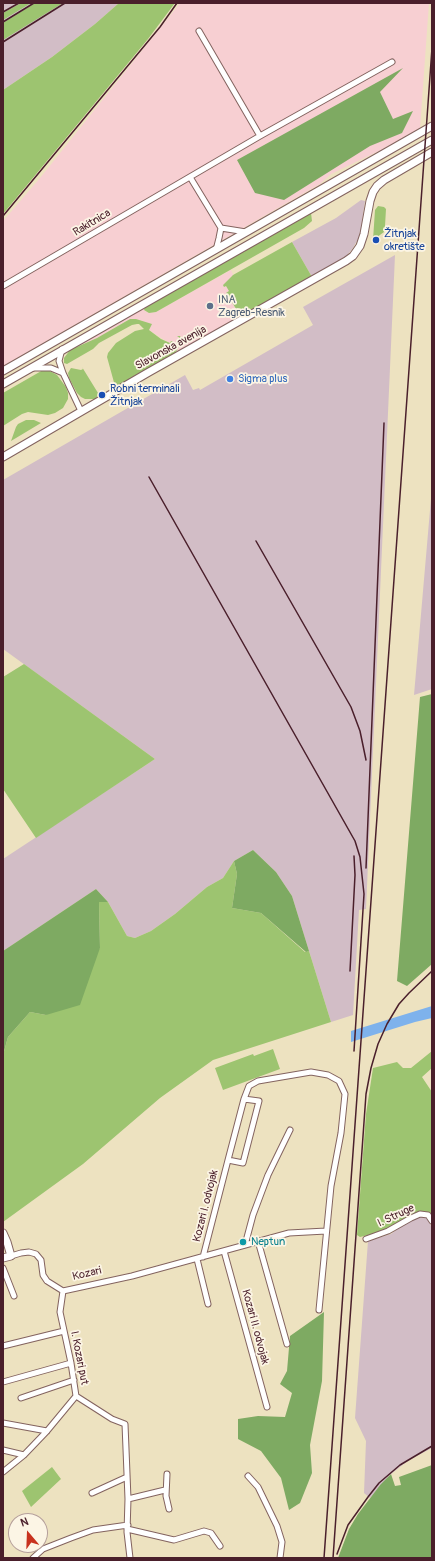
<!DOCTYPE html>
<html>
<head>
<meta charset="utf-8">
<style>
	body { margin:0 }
	#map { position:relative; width:435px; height:1561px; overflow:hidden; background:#ede2c0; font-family:Pangolin,sans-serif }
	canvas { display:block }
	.frame { position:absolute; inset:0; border:4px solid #4a1f2b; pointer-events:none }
	.north { position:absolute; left:8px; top:1513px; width:40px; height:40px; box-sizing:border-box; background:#fcf5e5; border:1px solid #b59f9b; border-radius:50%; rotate:341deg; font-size:11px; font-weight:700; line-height:16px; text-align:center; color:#4a1f2b }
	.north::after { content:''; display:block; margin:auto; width:14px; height:18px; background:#c8321e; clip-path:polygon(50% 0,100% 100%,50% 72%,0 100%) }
</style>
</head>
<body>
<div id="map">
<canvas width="435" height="1561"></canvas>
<div class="frame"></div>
<div class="north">N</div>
</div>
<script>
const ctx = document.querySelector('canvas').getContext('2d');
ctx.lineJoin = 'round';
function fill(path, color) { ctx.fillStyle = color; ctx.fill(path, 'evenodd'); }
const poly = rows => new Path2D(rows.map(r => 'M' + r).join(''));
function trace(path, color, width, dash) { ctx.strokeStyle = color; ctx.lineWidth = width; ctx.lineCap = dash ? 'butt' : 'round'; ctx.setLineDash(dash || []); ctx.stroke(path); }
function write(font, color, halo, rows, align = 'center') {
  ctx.font = font + ' Pangolin,sans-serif'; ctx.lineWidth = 3.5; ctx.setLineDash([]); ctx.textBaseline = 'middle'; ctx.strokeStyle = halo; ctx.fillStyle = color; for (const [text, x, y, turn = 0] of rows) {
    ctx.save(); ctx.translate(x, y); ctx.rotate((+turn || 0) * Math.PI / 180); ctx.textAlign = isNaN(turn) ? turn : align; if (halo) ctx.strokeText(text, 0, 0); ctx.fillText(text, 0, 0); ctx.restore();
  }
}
fill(poly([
	[180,3,429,3,420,128,381,150,331,174,320,184,3,366,3,221,40,178],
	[231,270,233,275,223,286,224,287,226,286,229,291,227,293,239,315,249,313,170,357,174,354,180,346,182,338,180,336,177,336,180,338,178,345,171,341,170,343,166,341,149,330,151,324,136,319,130,319,97,338,70,350,145,307,144,310,149,313,156,312]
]), '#f7cfd2');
fill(poly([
	[3,3,119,3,95,24,52,57,3,90],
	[361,200,365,201,361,229,358,239,353,248,344,259,312,277,292,242,336,218],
	[395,255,366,909,359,910,353,1015,331,1022,292,896,276,872,253,850,234,861,223,878,207,887,175,914,151,931,135,938,127,936,108,902,96,889,3,951,3,859,155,759,3,649,3,480,185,375,193,390,199,388,200,390,313,325,303,307],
	[432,487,432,689,414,695],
	[422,1216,428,1218,432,1229,432,1448,409,1460,391,1474,370,1498,364,1493,366,1441,355,1418,368,1241,391,1234,408,1221]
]), '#d2bdc6');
fill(poly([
	[21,3,31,3,3,20,3,13],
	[35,3,63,3,3,40,3,23],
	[119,3,175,3,148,39,3,214,3,90,52,57,95,24],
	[378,206,384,207,386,209,385,226,384,232,373,240,375,210],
	[311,213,312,221,304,228,156,312,149,313,144,310,145,307],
	[292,242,312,277,249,313,240,315,226,293,229,291,226,286,224,287,223,285,233,275],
	[130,319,136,319,152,324,149,330,161,339,170,343,171,341,178,344,180,338,177,336,180,336,182,340,177,350,174,354,119,386,115,386,107,357,108,353,116,343,135,331,144,329,139,324,137,324,132,325,99,343,93,349,67,364,64,363,64,358,70,350,97,338],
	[82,367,98,393,97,397,95,399,85,399,81,397,77,393,69,378,68,373,71,368,81,370,83,369],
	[43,370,48,370,57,375,66,387,68,393,68,399,63,408,55,413,48,415,28,412,22,414,3,426,3,393],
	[26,420,34,420,41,423,11,441,16,427,18,424],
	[24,664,155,759,36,838,3,789,3,677],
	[234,861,237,874,232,908,261,913,305,952,309,951,331,1022,213,1060,160,1098,83,1164,3,1222,3,1055,8,1037,30,1012,46,1015,100,948,99,902,108,902,127,936,135,938,151,931,175,914,207,887,223,878],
	[273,1049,280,1069,223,1090,215,1068,253,1054,254,1056],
	[432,1051,432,1068,422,1077,432,1092,432,1218,428,1213,424,1212,415,1214,385,1231,360,1237,357,1235,366,1114,373,1068,397,1062,403,1068,411,1068],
	[52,1467,61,1479,31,1507,22,1491]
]), '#9dc470');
fill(poly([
	[403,68,380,92,393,119,413,111,402,133,370,146,284,200,255,193,237,160],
	[432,694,432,964,407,986,397,981,420,697],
	[253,850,276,872,292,896,309,951,306,952,261,913,232,908,237,874,234,861],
	[96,889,108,902,99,902,100,948,80,1005,46,1015,30,1012,8,1037,3,1055,3,951],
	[324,1312,322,1381,310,1445,312,1473,300,1503,289,1510,281,1478,261,1451,238,1439,238,1419,258,1416,285,1417,292,1393,280,1384,287,1371,290,1336],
	[432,1465,432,1558,338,1558,349,1529,358,1514,381,1484,391,1474,395,1486,401,1485,399,1477]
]), '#7eaa62');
fill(poly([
	[432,1006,432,1018,415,1022,351,1042,351,1031]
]), '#7eb2ec');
const street = poly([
	[199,31,260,136],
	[190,177,221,228],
	[221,228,246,232],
	[216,250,219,238,221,228],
	[3,286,260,136,392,62],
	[62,349,59,361,63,373,81,411],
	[33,368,51,368,63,373],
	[244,1099,249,1086,258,1081,311,1072,328,1075,339,1081,345,1094,341,1133,331,1186,319,1310],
	[366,1239,388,1231,411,1218,420,1214,428,1215,432,1221],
	[258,1241,287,1344],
	[245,1245,253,1215,268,1175,290,1130],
	[224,1251,267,1407],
	[11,1256,21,1253,29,1252,36,1254,41,1260,43,1275,47,1281,63,1291,132,1276,289,1233,326,1231],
	[203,1257,228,1160,244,1099,259,1101,243,1163,228,1160],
	[197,1259,208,1304],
	[3,1268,14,1296],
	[3,1346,64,1331],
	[3,1382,71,1363],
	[76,1396,112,1419,125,1424,128,1499,127,1532,130,1558],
	[21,1398,74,1380],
	[3,1423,47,1431],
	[3,1450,24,1455],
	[3,1472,24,1455,47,1431,76,1396,71,1363,60,1312,63,1291],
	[167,1474,166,1496,169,1509],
	[248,1476,258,1487,277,1526,282,1542,280,1558],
	[92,1493,127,1477],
	[128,1499,165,1490],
	[127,1529,174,1540,204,1531,211,1533,220,1546],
	[33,1558,43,1549,71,1538,93,1530,128,1525]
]);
const secondary = poly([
	[3,371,432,126],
	[3,384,432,140],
	[3,457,149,372,346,261,353,256,360,246,364,234,370,201,373,192,377,186,384,180,432,152],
	[3,1233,7,1242,11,1256,3,1258]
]);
trace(street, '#83635f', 7);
trace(secondary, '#83635f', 9);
trace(street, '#fff', 5);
trace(secondary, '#fff', 7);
trace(poly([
	[3,12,19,3],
	[3,22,34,3],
	[3,42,65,3],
	[3,216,160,27,177,3],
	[149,477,355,841,360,857,364,894,354,1051],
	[256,541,351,707,360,731,366,760],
	[366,868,384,423],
	[350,971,355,875,354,856],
	[337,1554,348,1525,368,1497,379,1483,400,1465,432,1446],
	[324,1558,432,48],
	[333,1558,366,1094,371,1068,378,1044,387,1024,399,1004,409,993,432,971]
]), '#4a1f2b', 1.5);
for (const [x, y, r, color] of [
	[376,240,4,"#1a4fb4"],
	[210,306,4,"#5c6f8a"],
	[230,379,4,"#3f7fe0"],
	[102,395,4,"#1a4fb4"],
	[243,1242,4,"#0f9aa8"]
]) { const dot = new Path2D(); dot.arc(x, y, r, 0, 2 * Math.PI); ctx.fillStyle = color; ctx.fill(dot); trace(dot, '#fcf5e5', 1.5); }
write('11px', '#4a1f2b', '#fcf5e5', [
	["Rakitnica",92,223,-31],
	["Slavonska avenija",171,348,-29],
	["Kozari I. odvojak",206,1206,-76],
	["I. Struge",396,1216,-25],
	["Kozari",87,1274,-13],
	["Kozari II. odvojak",255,1327,75],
	["I. Kozari put",79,1358,79]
]);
write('11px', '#164399', '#fcf5e5', [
	["Žitnjak",384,234],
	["okretište",384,247],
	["Robni terminali",110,389],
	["Žitnjak",110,402]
], 'left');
write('11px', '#4e5e75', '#fcf5e5', [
	["INA",218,300],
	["Zagreb-Resnik",218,313]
], 'left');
write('11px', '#366cbe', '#fcf5e5', [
	["Sigma plus",238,379]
], 'left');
write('11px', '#0d838f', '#fcf5e5', [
	["Neptun",251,1242]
], 'left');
</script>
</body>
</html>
